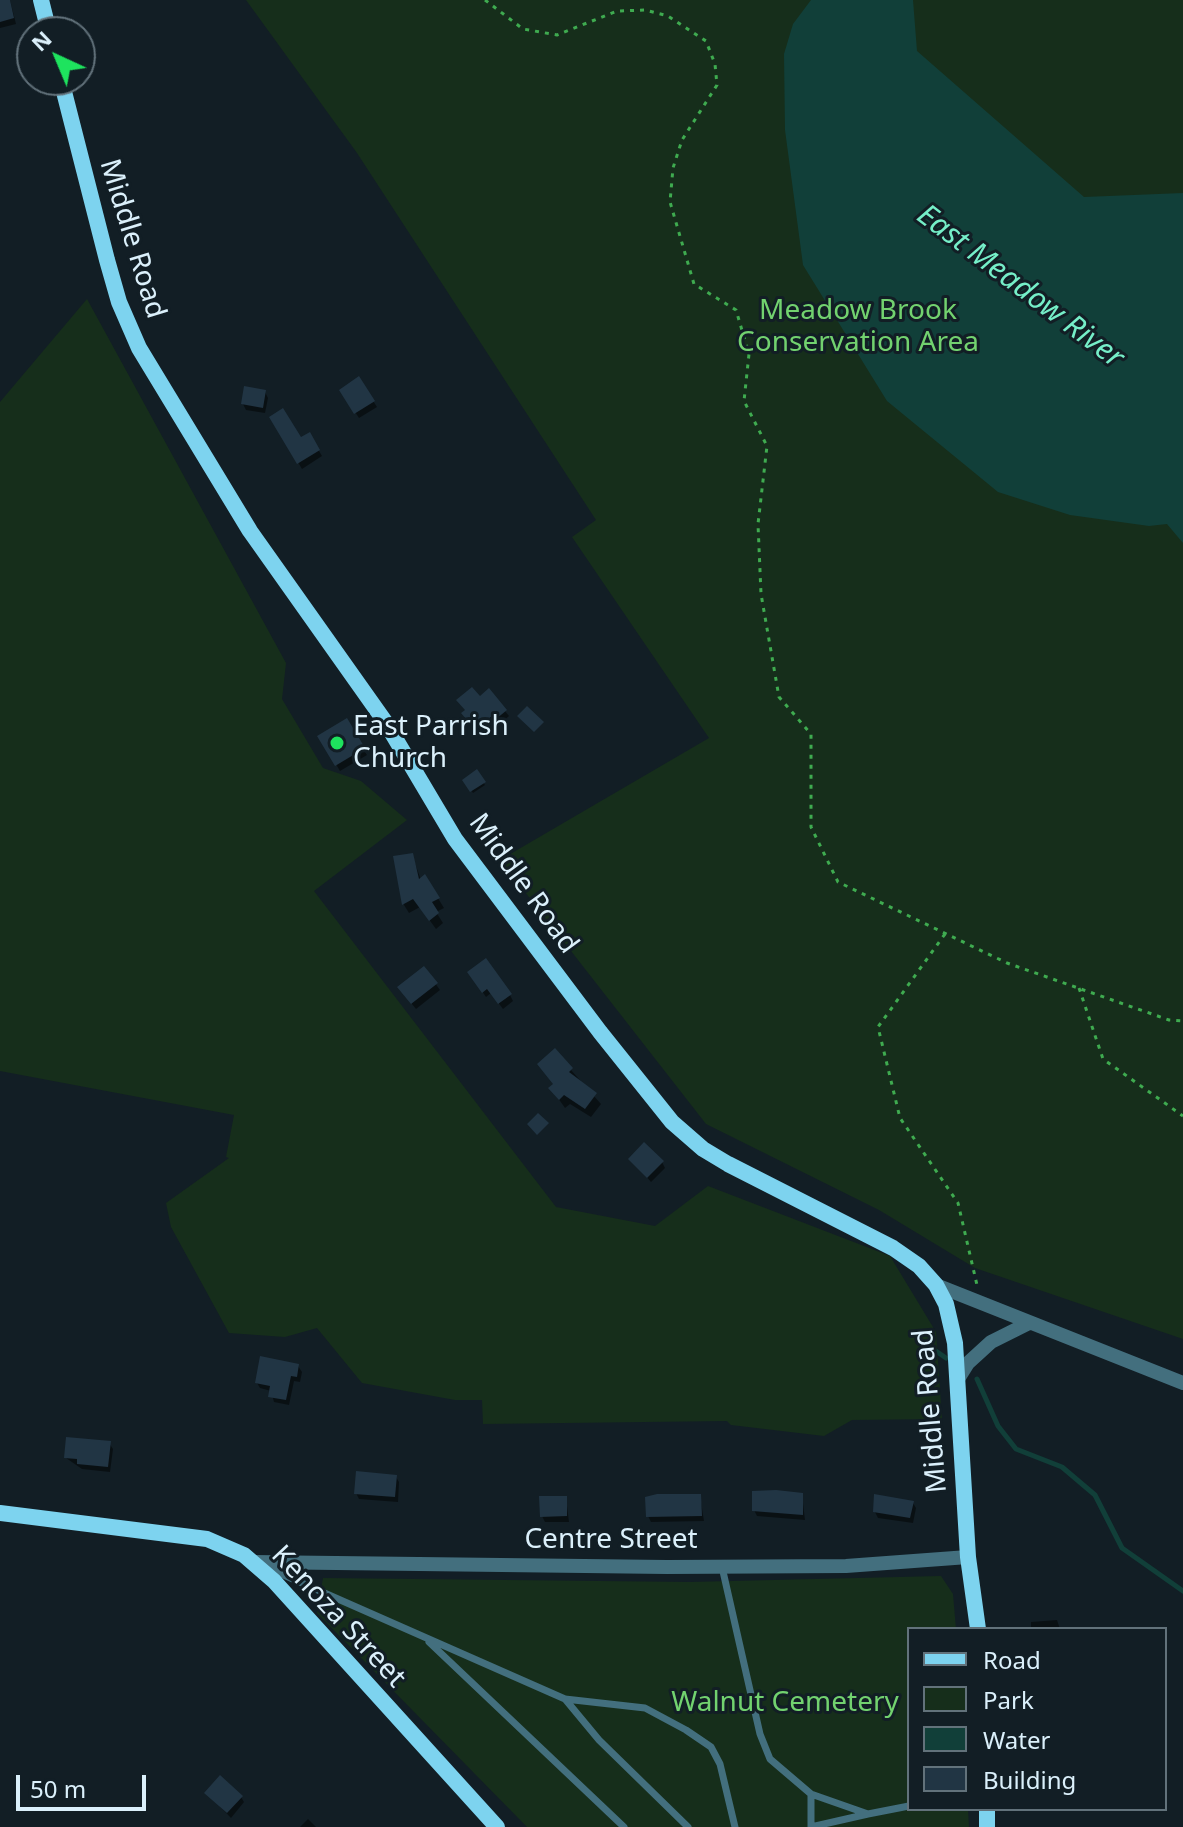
<!DOCTYPE html>
<html>
<head>
<meta charset="utf-8">
<style>
	body { margin:0 }
	#map { position:relative; width:1183px; height:1827px; overflow:hidden; background:#121e25; font-family:"Noto Sans",sans-serif }
	canvas { display:block }
	.legend { position:absolute; left:907px; top:1627px; width:260px; height:184px; box-sizing:border-box; background:#121e25; border:2px solid #62727b; margin:0; padding:10px 14px; list-style:none; font-size:24px; color:#dbf0fb }
	.legend li { display:flex; align-items:center; gap:16px; height:40px }
	.legend b { width:40px; border:2px solid #62727b }
	.north { position:absolute; left:16px; top:16px; width:80px; height:80px; box-sizing:border-box; background:#121e25; border:2px solid #62727b; border-radius:50%; rotate:316deg; font-size:22px; font-weight:700; line-height:32px; text-align:center; color:#dbf0fb }
	.north::after { content:''; display:block; margin:auto; width:28px; height:36px; background:#1ee35e; clip-path:polygon(50% 0,100% 100%,50% 72%,0 100%) }
	.scale { position:absolute; left:16px; top:1775px; width:130px; height:36px; box-sizing:border-box; border:4px solid #dbf0fb; border-top:0; padding-left:10px; font-size:24px; line-height:28px; white-space:nowrap; color:#dbf0fb; -webkit-text-stroke:6px #121e25; paint-order:stroke }
</style>
</head>
<body>
<div id="map">
<canvas width="1183" height="1827"></canvas>
<ul class="legend">
<li><b style="height:10px;background:#7dd3ef"></b>Road</li>
<li><b style="height:22px;background:#162e1b"></b>Park</li>
<li><b style="height:22px;background:#113f39"></b>Water</li>
<li><b style="height:22px;background:#213544"></b>Building</li>
</ul>
<div class="north">N</div>
<div class="scale">50 m</div>
</div>
<script>
const ctx = document.querySelector('canvas').getContext('2d');
ctx.lineJoin = 'round';
function fill(path, color) { ctx.fillStyle = color; ctx.fill(path, 'evenodd'); }
const poly = rows => new Path2D(rows.map(r => 'M' + r).join(''));
function trace(path, color, width, dash) { ctx.strokeStyle = color; ctx.lineWidth = width; ctx.lineCap = dash ? 'butt' : 'round'; ctx.setLineDash(dash || []); ctx.stroke(path); }
function write(font, color, halo, rows, align = 'center') {
  ctx.font = font + ' "Noto Sans",sans-serif'; ctx.lineWidth = 6; ctx.setLineDash([]); ctx.textBaseline = 'middle'; ctx.strokeStyle = halo; ctx.fillStyle = color; for (const [text, x, y, turn = 0] of rows) {
    ctx.save(); ctx.translate(x, y); ctx.rotate((+turn || 0) * Math.PI / 180); ctx.textAlign = isNaN(turn) ? turn : align; if (halo) ctx.strokeText(text, 0, 0); ctx.fillText(text, 0, 0); ctx.restore();
  }
}
fill(poly([
	[246,0,1183,0,1183,1339,975,1268,879,1210,706,1124,500,860,709,738,572,537,596,520,357,153],
	[87,299,286,663,282,699,323,768,361,781,407,820,314,891,556,1207,655,1226,708,1186,890,1256,936,1332,942,1419,852,1420,824,1436,731,1425,727,1421,483,1424,482,1400,455,1400,362,1383,317,1328,285,1337,229,1333,171,1227,166,1203,229,1158,226,1157,234,1115,0,1071,0,402],
	[941,1576,953,1594,956,1629,909,1629,909,1809,968,1809,969,1827,527,1827,317,1613,323,1578,690,1582]
]), '#162e1b');
fill(poly([
	[811,0,913,0,917,51,1084,197,1183,193,1183,543,1167,524,1149,526,1070,515,998,492,887,401,803,265,785,130,784,54,793,24]
]), '#113f39');
fill(poly([
	[0,0,10,0,16,24,0,28],
	[359,379,377,407,359,418,341,390],
	[265,392,268,398,265,413,246,410,243,404],
	[271,417,300,440,309,434,322,456,302,469],
	[480,699,505,711,509,716,500,724,497,720,479,735,466,719,466,711],
	[346,721,367,755,340,771,320,737],
	[476,772,485,785,473,793,464,780],
	[412,855,421,880,425,877,444,908,436,912,443,923,436,929,420,907,409,913,404,905,395,858],
	[424,968,440,990,416,1009,403,993],
	[473,978,510,995,513,1001,503,1009,491,993,486,997],
	[571,1070,601,1104,591,1117,570,1104,565,1108,551,1088],
	[631,1159,662,1162,665,1168,651,1182],
	[298,1366,302,1372,300,1382,294,1381,289,1405,274,1402,271,1391,260,1388,257,1383],
	[109,1443,113,1449,110,1472,82,1469,66,1458],
	[396,1477,399,1482,398,1502,359,1499,356,1493],
	[802,1495,805,1520,757,1516,754,1510],
	[700,1496,704,1521,651,1522,648,1516],
	[566,1498,569,1522,545,1522,542,1516],
	[913,1503,916,1508,913,1523,878,1518,875,1512],
	[1057,1620,1060,1629,1031,1629,1031,1622],
	[207,1793,241,1797,244,1802,231,1818],
	[308,1819,316,1827,300,1827]
]), '#0007');
trace(poly([
	[930,1347,946,1358],
	[977,1379,998,1426,1016,1449,1062,1467,1095,1495,1122,1548,1183,1591]
]), '#113f39', 5);
fill(poly([
	[0,0,10,0,14,18,0,22],
	[359,376,375,401,354,414,339,390],
	[244,386,266,390,263,408,241,404],
	[283,408,301,437,310,432,320,450,297,464,269,417],
	[472,687,480,696,489,688,507,710,496,719,492,716,475,730,461,713,465,710,456,700],
	[527,706,544,722,534,732,517,716],
	[347,718,365,748,335,766,317,736],
	[477,769,486,782,470,792,462,780],
	[413,853,419,879,425,874,440,898,432,902,439,913,429,921,413,899,402,905,393,856],
	[486,958,512,994,498,1004,487,989,482,993,467,972],
	[424,966,438,983,411,1004,397,987],
	[555,1048,573,1068,569,1072,597,1093,585,1109,564,1095,559,1100,548,1088,553,1084,537,1064],
	[538,1113,549,1123,537,1135,527,1124],
	[644,1142,664,1161,647,1178,628,1159],
	[260,1356,299,1364,297,1377,291,1376,286,1400,268,1397,270,1386,255,1383],
	[66,1437,111,1441,108,1467,77,1464,77,1459,64,1458],
	[356,1471,397,1475,395,1497,354,1494],
	[776,1490,803,1493,803,1515,752,1511,752,1491],
	[657,1494,701,1494,702,1516,646,1517,645,1497],
	[874,1494,914,1501,910,1518,873,1512],
	[539,1496,567,1496,567,1516,540,1517],
	[220,1775,243,1796,227,1813,204,1793]
]), '#213544');
trace(poly([
	[485,0,523,29,557,35,617,11,645,10,668,16,706,41,715,64,717,85,682,140,673,168,670,202,694,284,736,310,749,354,744,401,767,446,758,524,761,594,779,697,811,734,811,827,838,882,1007,963,1169,1020,1183,1021],
	[945,934,878,1027,900,1118,958,1203,977,1285],
	[1079,988,1103,1059,1183,1116]
]), '#3fab50', 3, [4, 6]);
trace(poly([
	[722,1567,760,1734,770,1759,811,1794,868,1814,811,1827,811,1794],
	[270,1569,565,1699,645,1708,686,1730,711,1747,720,1764,735,1827],
	[429,1642,624,1827],
	[565,1699,599,1740,688,1827],
	[868,1814,909,1806]
]), '#436f7e', 7);
trace(poly([
	[936,1285,1183,1383],
	[958,1379,968,1363,991,1342,1027,1324],
	[253,1562,667,1567,846,1566,968,1557]
]), '#436f7e', 14);
trace(poly([
	[41,0,49,32],
	[61,80,107,260,119,302,139,348,250,531,386,723,455,839,600,1032,672,1122,703,1149,728,1164,893,1248,919,1266,936,1285,946,1304,955,1343,968,1557,978,1629],
	[0,1513,207,1539,244,1555,274,1581,497,1827],
	[987,1827,987,1809]
]), '#7dd3ef', 16);
for (const [x, y, r, color] of [
	[337,743,8,"#1ee35e"]
]) { const dot = new Path2D(); dot.arc(x, y, r, 0, 2 * Math.PI); ctx.fillStyle = color; ctx.fill(dot); trace(dot, '#121e25', 3); }
write('28px', '#dbf0fb', '#121e25', [
	["Middle Road",132,239,73],
	["Middle Road",523,884,54],
	["Middle Road",931,1411,-95],
	["Centre Street",611,1540],
	["Kenoza Street",338,1617,47]
]);
write('28px', '#72d26f', '#121e25', [
	["Meadow Brook",858,311],
	["Conservation Area",858,343],
	["Walnut Cemetery",785,1703]
]);
write('28px', '#dbf0fb', '#121e25', [
	["East Parrish",353,727],
	["Church",353,759]
], 'left');
write('italic 30px', '#75eec8', '#121e25', [
	["East Meadow River",1020,287,37]
]);
</script>
</body>
</html>
